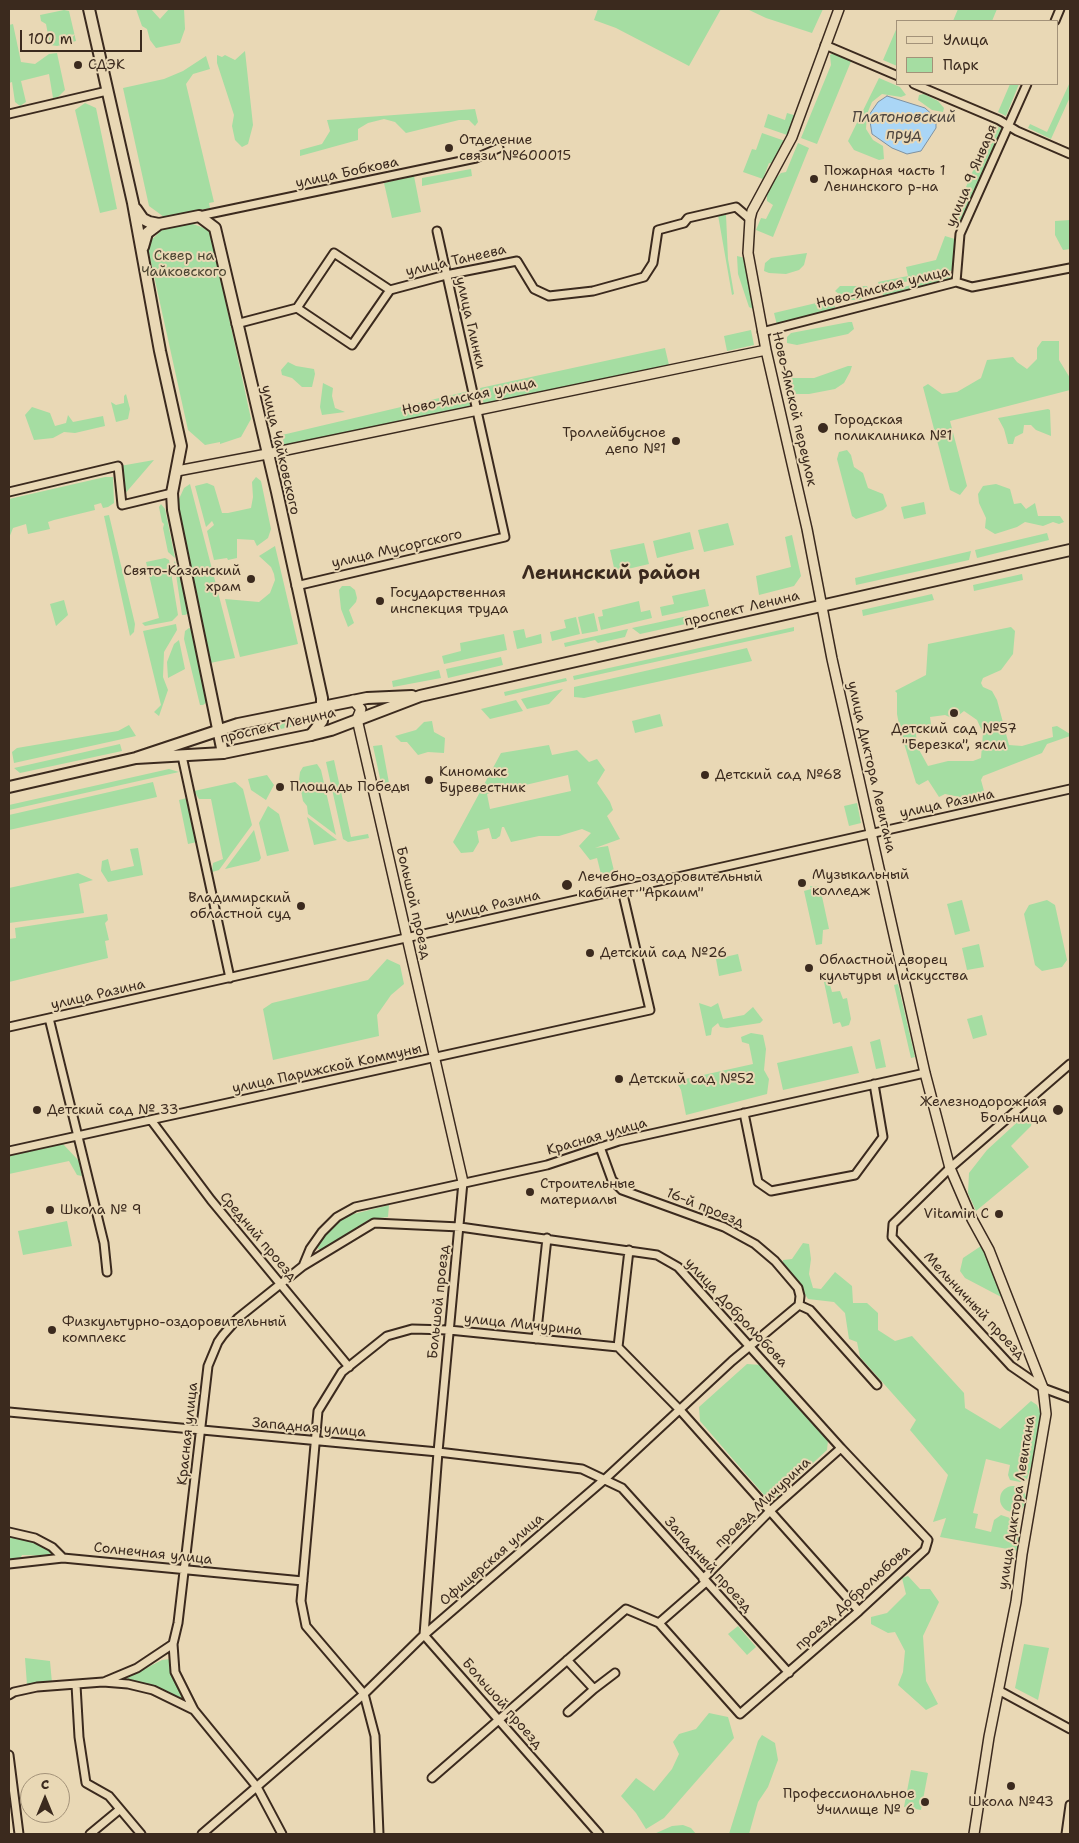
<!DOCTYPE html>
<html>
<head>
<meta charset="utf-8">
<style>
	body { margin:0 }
	#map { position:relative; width:1079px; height:1843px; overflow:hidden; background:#e9d8b5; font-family:"Shantell Sans",sans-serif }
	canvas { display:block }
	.frame { position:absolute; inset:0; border:10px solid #3b2a1e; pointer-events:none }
	.legend { position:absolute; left:896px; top:20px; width:162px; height:65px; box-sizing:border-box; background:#e9d8b5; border:1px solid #a39279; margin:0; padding:6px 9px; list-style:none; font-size:15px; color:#3b2a1e }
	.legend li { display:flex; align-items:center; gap:10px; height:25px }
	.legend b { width:25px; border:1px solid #a39279 }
	.north { position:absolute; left:20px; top:1773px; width:50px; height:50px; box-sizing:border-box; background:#e9d8b5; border:1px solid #a39279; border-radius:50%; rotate:0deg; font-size:14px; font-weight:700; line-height:20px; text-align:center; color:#3b2a1e }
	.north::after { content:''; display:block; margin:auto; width:18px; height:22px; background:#3b2a1e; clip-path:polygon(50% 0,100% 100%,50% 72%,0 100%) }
	.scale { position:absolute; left:20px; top:30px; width:122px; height:22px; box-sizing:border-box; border:2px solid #3b2a1e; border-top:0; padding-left:6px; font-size:15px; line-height:18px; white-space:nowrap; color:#3b2a1e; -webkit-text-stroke:4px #e9d8b5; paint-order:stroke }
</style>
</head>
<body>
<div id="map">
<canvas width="1079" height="1843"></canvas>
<div class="frame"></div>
<ul class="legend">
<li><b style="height:6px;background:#e9d8b5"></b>Улица</li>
<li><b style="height:14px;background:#a5dda2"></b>Парк</li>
</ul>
<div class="north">С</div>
<div class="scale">100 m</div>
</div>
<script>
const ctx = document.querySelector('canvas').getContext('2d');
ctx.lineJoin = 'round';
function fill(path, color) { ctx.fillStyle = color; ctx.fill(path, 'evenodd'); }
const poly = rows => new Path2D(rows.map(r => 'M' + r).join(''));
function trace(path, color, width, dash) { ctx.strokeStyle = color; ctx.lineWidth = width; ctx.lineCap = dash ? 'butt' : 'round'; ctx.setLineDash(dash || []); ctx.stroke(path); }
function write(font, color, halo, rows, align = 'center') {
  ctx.font = font + ' "Shantell Sans",sans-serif'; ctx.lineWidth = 4; ctx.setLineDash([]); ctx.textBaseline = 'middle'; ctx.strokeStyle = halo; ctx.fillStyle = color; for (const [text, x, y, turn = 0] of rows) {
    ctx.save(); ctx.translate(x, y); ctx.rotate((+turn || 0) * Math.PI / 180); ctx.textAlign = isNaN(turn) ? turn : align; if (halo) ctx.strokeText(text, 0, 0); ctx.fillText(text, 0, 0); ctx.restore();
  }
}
fill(poly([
	[136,9,151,9,160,19,169,9,184,9,185,29,180,43,156,48,150,40,147,29,142,26],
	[598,9,721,9,689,66,616,28,594,20],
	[747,9,823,9,812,33,766,18],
	[958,9,997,9,992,21,953,21],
	[64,10,69,11,76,41,57,46,50,45,46,24,41,21,40,15],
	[13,24,21,62,35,64,49,54,57,53,65,90,58,97,53,98,49,74,21,81,26,102,20,106,15,102,12,82,9,83,9,25],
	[898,25,898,64,897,66,883,60],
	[245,51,253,125,248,144,242,147,235,140,232,126,234,115,217,63,217,55,222,57,225,55,235,60],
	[836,52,852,59,817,144,801,138,831,65,830,55],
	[206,56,210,69,193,74,186,84,214,202,209,203,210,208,164,217,149,206,123,88,164,79,183,71],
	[879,78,900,87,906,95,901,97,882,94,872,102,867,114,866,129,873,140,883,146,884,159,879,160,854,150,848,141],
	[1070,82,1070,97,1051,139,1028,128,1030,124,1047,132],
	[1010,84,1019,84,1006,116,998,112],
	[924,94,938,101,944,108,943,112,932,110,918,100,919,95],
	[85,103,96,108,117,209,100,213,75,110],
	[475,109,478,122,475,126,469,120,459,120,406,133,395,122,384,119,368,123,358,129,358,140,300,156,300,150,322,144,330,131,327,120],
	[787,113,797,116,790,136,764,127,768,114,785,120],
	[993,124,1003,129,959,230,954,228,971,190,966,187],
	[762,133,785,141,776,165,769,163,763,179,743,172,752,149,756,150],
	[798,143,809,148,773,237,756,230,761,218,766,219,773,205,767,201,767,194,774,180,781,173,786,172],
	[471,169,472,176,422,186,422,178],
	[414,176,421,212,392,218,384,183],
	[718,215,726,215,728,259,734,294,732,295],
	[1070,220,1070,249,1063,250,1055,235,1055,221],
	[190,223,210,230,251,419,241,437,220,444,220,442,205,445,188,430,147,244,165,227],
	[945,236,958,240,954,270,880,288,878,282,908,276,906,267,936,260],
	[807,253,804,265,799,270,786,274,769,273,764,271,765,263,771,258],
	[737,256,745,258,747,263,753,309,749,307,738,274],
	[954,275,955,281,884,298,882,292],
	[840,286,867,286,871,294,860,300,847,300,835,291],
	[833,299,836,311,777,325,774,313],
	[849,322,852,322,854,329,848,334,797,345,787,343,787,337,791,333],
	[751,330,754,345,727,351,724,336],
	[1042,341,1059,341,1059,360,1070,378,1070,390,950,421,967,486,960,495,950,490,923,387,928,384,942,394,957,392,981,378,987,360,1013,357,1017,362,1027,369,1037,359,1037,348],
	[665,348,669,365,484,405,480,388],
	[288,362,296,366,314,369,315,374,312,387,302,387,292,378,282,375,281,370],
	[848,366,852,366,850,372,844,383,835,389,809,394,792,394,789,391,789,378,814,378],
	[323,383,333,388,332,396,335,408,345,412,322,415,320,407],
	[469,391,473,405,285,449,282,435],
	[126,394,130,409,128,419,116,422,111,402,116,405,124,403,124,396],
	[32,407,50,413,55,426,66,423,68,415,73,422,103,416,105,426,75,433,64,432,53,438,34,440,25,415],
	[1048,409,1050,410,1051,436,1036,430,1031,425,1024,425,1023,433,1015,437,1013,444,1008,444,1004,429,998,418],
	[847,450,851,455,854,467,863,473,868,488,883,494,887,506,883,510,856,519,852,516,837,459,839,452],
	[154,460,123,496,120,466],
	[105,477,113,477,114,503,108,507,103,508,101,503,94,505,95,510,54,520,48,522,50,529,28,534,26,524,13,528,9,538,9,499],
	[256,477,261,481,271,529,268,538,257,546,254,540,237,539,237,558,228,560,227,558,214,560,207,531,214,525,212,521,206,527,195,486,207,483,214,486,222,513,228,513,251,508,253,497,252,482],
	[190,484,235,658,210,663,180,532,179,499,184,488],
	[996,484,1010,489,1014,504,1021,503,1026,509,1035,503,1038,516,1060,516,1064,522,1059,524,1053,522,1043,526,1025,522,1017,527,995,534,985,528,986,518,979,503,978,494,983,486],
	[924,502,926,514,904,519,901,507],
	[161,504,165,509,175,558,168,552,163,528,164,524,162,522,159,507],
	[109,515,135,624,134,632,130,636,104,516],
	[728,523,734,545,704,552,698,530],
	[690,532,694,549,657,558,653,541],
	[1047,533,1049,540,977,558,975,550],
	[792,535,801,576,794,586,759,595,756,576,791,567,785,537],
	[644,543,649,564,615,572,610,550],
	[275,546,298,644,240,657,225,599,259,602,270,593,275,580,274,574,271,567,259,556],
	[971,551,969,560,856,585,855,578],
	[165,558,169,560,178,615,172,621,145,626,142,623,159,618,146,562],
	[174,561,180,568,189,613,185,615,182,615],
	[1022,574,1023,580,974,591,973,585],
	[342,586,350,586,355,590,357,598,356,602,349,610,354,623,348,627,341,609,339,590],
	[705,589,709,606,662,616,660,607,674,604,672,596],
	[932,594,934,600,863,616,862,610],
	[64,600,68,615,56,626,50,604],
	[639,601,641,612,650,610,652,618,601,630,598,617,603,616,602,610],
	[594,613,598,631,582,634,578,617],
	[688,616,690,623,640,634,632,628],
	[576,617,580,634,552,641,550,632,566,628,564,620],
	[176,624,177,630,164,652,163,677,168,690,159,716,154,712,161,705,143,631],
	[794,627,794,631,574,680,573,676],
	[1011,627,1015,631,1013,654,1001,670,983,678,981,683,983,687,992,691,997,700,1009,745,1022,746,1053,737,1052,727,1057,726,1070,734,1070,736,1047,744,1042,753,983,776,981,780,984,791,974,800,945,794,939,797,928,780,919,785,916,783,900,730,897,714,897,693,895,691,926,675,928,644],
	[964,711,977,720,983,733,981,758,973,761,948,761,928,766,917,746,916,733,932,731,930,717,945,715,954,719],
	[189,628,192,629,207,702,203,705,200,705,184,639,185,631],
	[524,629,526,638,541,634,542,643,517,649,513,631],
	[628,629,625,637,598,643,595,640,565,647,564,643],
	[504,634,507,650,444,664,442,656,461,651,460,643],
	[179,640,185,669,168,678,167,662,174,644],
	[747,648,752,661,584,698,574,697,574,687],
	[501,657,503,665,448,678,446,669],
	[439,670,441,678,393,687,392,681],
	[566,678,567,681,505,696,504,692],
	[563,689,549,704,527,709,521,699],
	[516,700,523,711,490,719,481,709],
	[660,714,663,726,635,733,632,721],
	[309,718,312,720,310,723,236,738,237,734],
	[432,721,434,732,445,738,444,753,428,752,418,755,407,742,401,742,395,736,416,730,424,722],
	[129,725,136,736,14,763,12,752,17,748,118,731],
	[120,744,122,751,20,773,14,768],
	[382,745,389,783,385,785,381,783,373,746],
	[549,745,552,755,577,750,589,762,597,759,605,770,597,783,610,802,613,810,607,816,620,839,595,848,608,846,616,879,603,882,597,858,590,860,579,846,591,833,582,829,559,836,539,836,511,842,504,827,502,827,500,836,496,839,492,839,489,828,477,831,479,842,473,852,461,853,453,842,501,753],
	[568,775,571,791,490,809,487,794],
	[334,760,351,837,368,834,369,838,348,842,343,839,326,762],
	[317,764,321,770,336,835,308,814,307,806,303,801,299,780,300,772,303,767],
	[169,769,179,772,9,810,9,805],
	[267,775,274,785,266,800,251,790,248,779],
	[153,782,157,797,9,830,9,815],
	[235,782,243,789,252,825,219,870,212,872,213,863,223,859,211,799,199,799,194,791],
	[187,798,197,842,188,844,179,800],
	[857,803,861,823,849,826,844,806],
	[268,806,279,814,289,851,267,856,259,823],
	[307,817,337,840,314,845],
	[254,830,261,858,259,861,225,869],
	[138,848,143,875,108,882,101,871,102,861,108,859,111,871,134,866,130,849],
	[78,873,93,880,79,884,84,913,9,923,9,888],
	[810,886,820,887,829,929,823,930,822,944,816,945,804,891,811,889],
	[962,900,970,931,955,935,947,904],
	[1047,900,1055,905,1067,960,1062,967,1042,971,1035,965,1024,914,1029,905],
	[107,914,108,920,105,923,109,940,105,941,108,958,9,982,9,939,16,938,15,928],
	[979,944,984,967,967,970,962,948],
	[738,954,742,971,719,976,716,959],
	[387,959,400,965,404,984,391,995,377,1015,379,1036,273,1060,263,1009,272,1003,368,980],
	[829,981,832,992,840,991,843,999,847,998,851,1019,849,1025,842,1027,840,1022,833,1024,824,982],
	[898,984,915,1057,911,1058,894,985],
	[699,1003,711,1007,718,1003,723,1019,744,1015,753,1007,763,1020,760,1023,727,1028,720,1027,718,1023,712,1028,711,1035,706,1036],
	[982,1015,987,1035,973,1039,967,1019],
	[751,1033,763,1035,766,1049,764,1070,769,1079,767,1094,686,1115,681,1090,676,1081,753,1064,749,1044,742,1042,741,1037],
	[880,1039,886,1067,876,1069,870,1042],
	[852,1046,859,1073,783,1090,777,1063],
	[1024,1116,1032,1121,1031,1126,1011,1146,1029,1167,976,1211,968,1193,969,1173,987,1150],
	[63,1144,79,1161,82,1176,77,1175,69,1161,9,1174,9,1156],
	[389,1205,388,1217,370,1219,321,1250,318,1249,317,1246,326,1233,346,1216],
	[67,1221,72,1246,23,1255,18,1231],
	[803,1243,809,1244,811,1259,809,1274,813,1288,821,1289,835,1272,852,1286,853,1303,867,1303,878,1313,878,1330,895,1341,912,1336,964,1393,965,1408,1000,1429,1031,1401,1037,1405,1041,1414,1035,1454,1027,1479,1020,1482,1010,1480,1008,1475,1010,1465,986,1459,973,1513,978,1514,975,1528,991,1532,994,1520,1001,1515,1013,1519,1018,1524,1019,1551,940,1537,946,1518,933,1522,948,1475,910,1430,916,1420,860,1357,857,1342,849,1339,845,1313,834,1302,808,1299,795,1278,783,1265,783,1260,792,1259],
	[981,1246,1005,1299,965,1278,960,1271,963,1258],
	[747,1364,762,1365,828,1440,827,1450,775,1498,764,1495,700,1421,699,1407],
	'1000 1499a13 13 0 1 1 26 0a13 13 0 1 1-26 0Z',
	[9,1536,45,1546,55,1556,22,1555,20,1559,9,1561],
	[908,1576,920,1589,930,1589,939,1602,923,1636,926,1681,938,1704,926,1710,898,1685,903,1672,905,1651,895,1632,888,1633,871,1624,871,1617,887,1613,906,1594,902,1578],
	[738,1626,756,1647,747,1655,728,1634],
	[1024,1644,1049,1648,1038,1700,1015,1688],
	[25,1658,50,1661,52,1683,27,1685],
	[170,1659,171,1671,184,1696,182,1699,164,1691,128,1681,127,1678,162,1660],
	[709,1713,728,1717,734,1738,664,1818,646,1829,636,1813,621,1796,636,1778,654,1791,672,1769,679,1754,673,1742,679,1734,696,1729],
	[762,1735,775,1743,778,1760,768,1787,758,1802,749,1834,729,1834,758,1741],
	[911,1770,928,1773,921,1810,904,1807],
	[683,1825,691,1828,696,1834,654,1834,672,1826]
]), '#a5dda2');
const water = poly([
	[887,96,925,108,936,118,936,128,921,151,907,154,892,148,872,134,869,115,878,102,887,96]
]);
fill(water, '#aad6f6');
trace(water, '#7e91a0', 1);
const minor = poly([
	[1055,21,1060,9],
	[825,45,898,76],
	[914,84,999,120,1017,131,1070,154],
	[9,114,107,91],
	[199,216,476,158,499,148],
	[956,282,960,234,1027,84],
	[297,308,352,345,390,290],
	[236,324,297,308,334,253,390,290,446,275,517,261,534,289,549,296,593,291,644,277,653,263,658,230,684,223,688,218,736,207,750,219],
	[762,332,956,282,972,287,1070,268],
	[9,492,118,466,122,505,172,493],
	[296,586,505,537,437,231],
	[182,756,230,978],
	[49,1018,104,1243,107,1272],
	[9,1027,1070,789],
	[1070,1064,950,1168,893,1224,892,1237,1011,1366,1043,1388,1070,1398],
	[744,1113,758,1182,771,1191,855,1175,883,1137,874,1084],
	[151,1120,211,1200,349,1367],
	[600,1147,612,1180,622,1190,724,1227,755,1244,775,1261,798,1288,800,1296,799,1305],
	[9,1151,650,1010,622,890],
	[463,1182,438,1452,424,1635,599,1834],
	[303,1266,374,1223,460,1227,657,1255,678,1267,841,1448,928,1540,925,1550,859,1611,740,1714,659,1623,626,1609,432,1778],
	[799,1305,810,1310,877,1385],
	[536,1339,547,1238],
	[618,1347,629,1250],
	[9,1412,438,1452,582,1469,622,1488,789,1673],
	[9,1532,35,1538,52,1547,63,1558],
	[9,1564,63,1558,303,1581],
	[703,1579,771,1510,841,1448],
	[659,1623,706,1582],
	[567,1660,594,1689,568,1712],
	[106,1681,137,1668,173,1644],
	[76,1685,79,1737,86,1783,109,1796,141,1834],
	[594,1689,615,1673],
	[1000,1691,1070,1729],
	[9,1695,14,1692,37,1687,103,1682,128,1684,153,1690,194,1710],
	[9,1755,19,1834],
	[90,1834,119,1810],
	[202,1834,364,1694,424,1635,605,1479,732,1361,799,1305],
	[282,1834,257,1787,194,1710,175,1672,173,1644,178,1623,208,1366,218,1342,223,1335,238,1318,303,1266,310,1249,322,1232,337,1217,355,1207,547,1165,619,1141,925,1073],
	[379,1834,375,1736,364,1694,306,1626,301,1601,318,1411,342,1372,387,1336,412,1329,449,1330,618,1347,680,1410,859,1611],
	[1066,1834,1070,1805]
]);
const tertiary = poly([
	[839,9,792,137,752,211,750,219,748,253,766,350,807,529,832,659,925,1073,950,1168,972,1219,989,1250,1043,1388,1046,1414,1022,1554,1016,1602,989,1737,974,1834],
	[177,471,267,454,766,350],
	[353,700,361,709,357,719,463,1182]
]);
const secondary = poly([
	[89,9,133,203,160,351,181,446,172,493,173,510,223,753],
	[136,209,143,219,149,222,159,224,199,216,215,228,277,492,322,698,322,721,311,735],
	[143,247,147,233,159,224]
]);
const primary = poly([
	[136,758,223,753,311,735,331,730,420,696,1070,550],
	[9,787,136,758,238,724,367,698,412,696]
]);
trace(minor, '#3b2a1e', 11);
trace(tertiary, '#3b2a1e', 12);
trace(secondary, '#3b2a1e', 14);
trace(primary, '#3b2a1e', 14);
trace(minor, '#e9d8b5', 7);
trace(tertiary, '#e9d8b5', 9);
trace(secondary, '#e9d8b5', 10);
trace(primary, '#e9d8b5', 10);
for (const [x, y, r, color] of [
	[78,65,5,"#3b2a1e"],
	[449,148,5,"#3b2a1e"],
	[814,179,5,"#3b2a1e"],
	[823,428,6,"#3b2a1e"],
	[676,441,5,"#3b2a1e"],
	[251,579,5,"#3b2a1e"],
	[380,601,5,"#3b2a1e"],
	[954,713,5,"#3b2a1e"],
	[705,775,5,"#3b2a1e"],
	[429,780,5,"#3b2a1e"],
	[280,787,5,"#3b2a1e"],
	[802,883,5,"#3b2a1e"],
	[567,885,6,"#3b2a1e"],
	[301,906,5,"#3b2a1e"],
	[590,953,5,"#3b2a1e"],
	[809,968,5,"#3b2a1e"],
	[619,1079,5,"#3b2a1e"],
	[37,1110,5,"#3b2a1e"],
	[1058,1110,6,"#3b2a1e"],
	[530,1192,5,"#3b2a1e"],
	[50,1210,5,"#3b2a1e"],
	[999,1214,5,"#3b2a1e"],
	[52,1330,5,"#3b2a1e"],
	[1011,1786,5,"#3b2a1e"],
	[925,1802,5,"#3b2a1e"]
]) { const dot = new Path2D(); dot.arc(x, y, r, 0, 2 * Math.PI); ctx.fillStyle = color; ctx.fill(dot); trace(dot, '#e9d8b5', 2); }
write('14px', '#3b2a1e', '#e9d8b5', [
	["СДЭК",88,65],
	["Отделение",459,140],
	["связи №600015",459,156],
	["Пожарная часть 1",824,171],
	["Ленинского р-на",824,187],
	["Городская",834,420],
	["поликлиника №1",834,436],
	["Троллейбусное",666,433,"right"],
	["депо №1",666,449,"right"],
	["Свято-Казанский",241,571,"right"],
	["храм",241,587,"right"],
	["Государственная",390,593],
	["инспекция труда",390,609],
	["Детский сад №57",954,729,"center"],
	["\"Березка\", ясли",954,745,"center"],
	["Киномакс",439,772],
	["Буревестник",439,788],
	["Детский сад №68",715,775],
	["Площадь Победы",290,787],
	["Музыкальный",812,875],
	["колледж",812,891],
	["Лечебно-оздоровительный",578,877],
	["кабинет \"Аркаим\"",578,893],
	["Владимирский",291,898,"right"],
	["областной суд",291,914,"right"],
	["Детский сад №26",600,953],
	["Областной дворец",819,960],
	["культуры и искусства",819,976],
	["Детский сад №52",629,1079],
	["Железнодорожная",1047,1102,"right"],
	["Больница",1047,1118,"right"],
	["Детский сад № 33",47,1110],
	["Строительные",540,1184],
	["материалы",540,1200],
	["Школа № 9",60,1210],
	["Vitamin C",989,1214,"right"],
	["Физкультурно-оздоровительный",62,1322],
	["комплекс",62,1338],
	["Профессиональное",915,1794,"right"],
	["Училище № 6",915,1810,"right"],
	["Школа №43",1011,1802,"center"]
], 'left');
write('14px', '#3b2a1e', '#e9d8b5', [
	["улица Бобкова",347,173,-12],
	["улица 9 Января",972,176,-67],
	["улица Танеева",456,261,-13],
	["Ново-Ямская улица",883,288,-14],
	["улица Глинки",470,323,77],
	["Ново-Ямская улица",469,397,-12],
	["Ново-Ямской переулок",794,409,77],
	["улица Чайковского",280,450,77],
	["улица Мусоргского",397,549,-13],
	["проспект Ленина",742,609,-13],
	["проспект Ленина",278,726,-13],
	["улица Диктора Левитана",871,767,77],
	["улица Разина",947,804,-12],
	["Большой проезд",413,903,77],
	["улица Разина",493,906,-13],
	["улица Разина",98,995,-13],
	["улица Парижской Коммуны",327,1069,-12],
	["Красная улица",597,1137,-16],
	["16-й проезд",705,1208,22],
	["Средний проезд",258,1237,50],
	["Большой проезд",439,1302,-84],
	["Мельничный проезд",974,1306,47],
	["улица Добролюбова",736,1313,47],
	["улица Мичурина",523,1325,6],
	["Западная улица",309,1428,5],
	["Красная улица",188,1434,-84],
	["проезд Мичурина",763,1503,-43],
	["улица Диктора Левитана",1017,1503,-81],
	["Солнечная улица",153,1554,6],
	["Офицерская улица",492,1560,-41],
	["Западный проезд",708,1565,48],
	["проезд Добролюбова",853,1598,-42],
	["Большой проезд",502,1704,49]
]);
write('14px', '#4b4532', '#e9d8b5', [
	["Сквер на",184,256],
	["Чайковского",184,272]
]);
write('italic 15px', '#4c443e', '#e9d8b5', [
	["Платоновский",904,118],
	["пруд",904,135]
]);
write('bold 19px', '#3b2a1e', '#e9d8b5', [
	["Ленинский район",611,574]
]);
</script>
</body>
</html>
